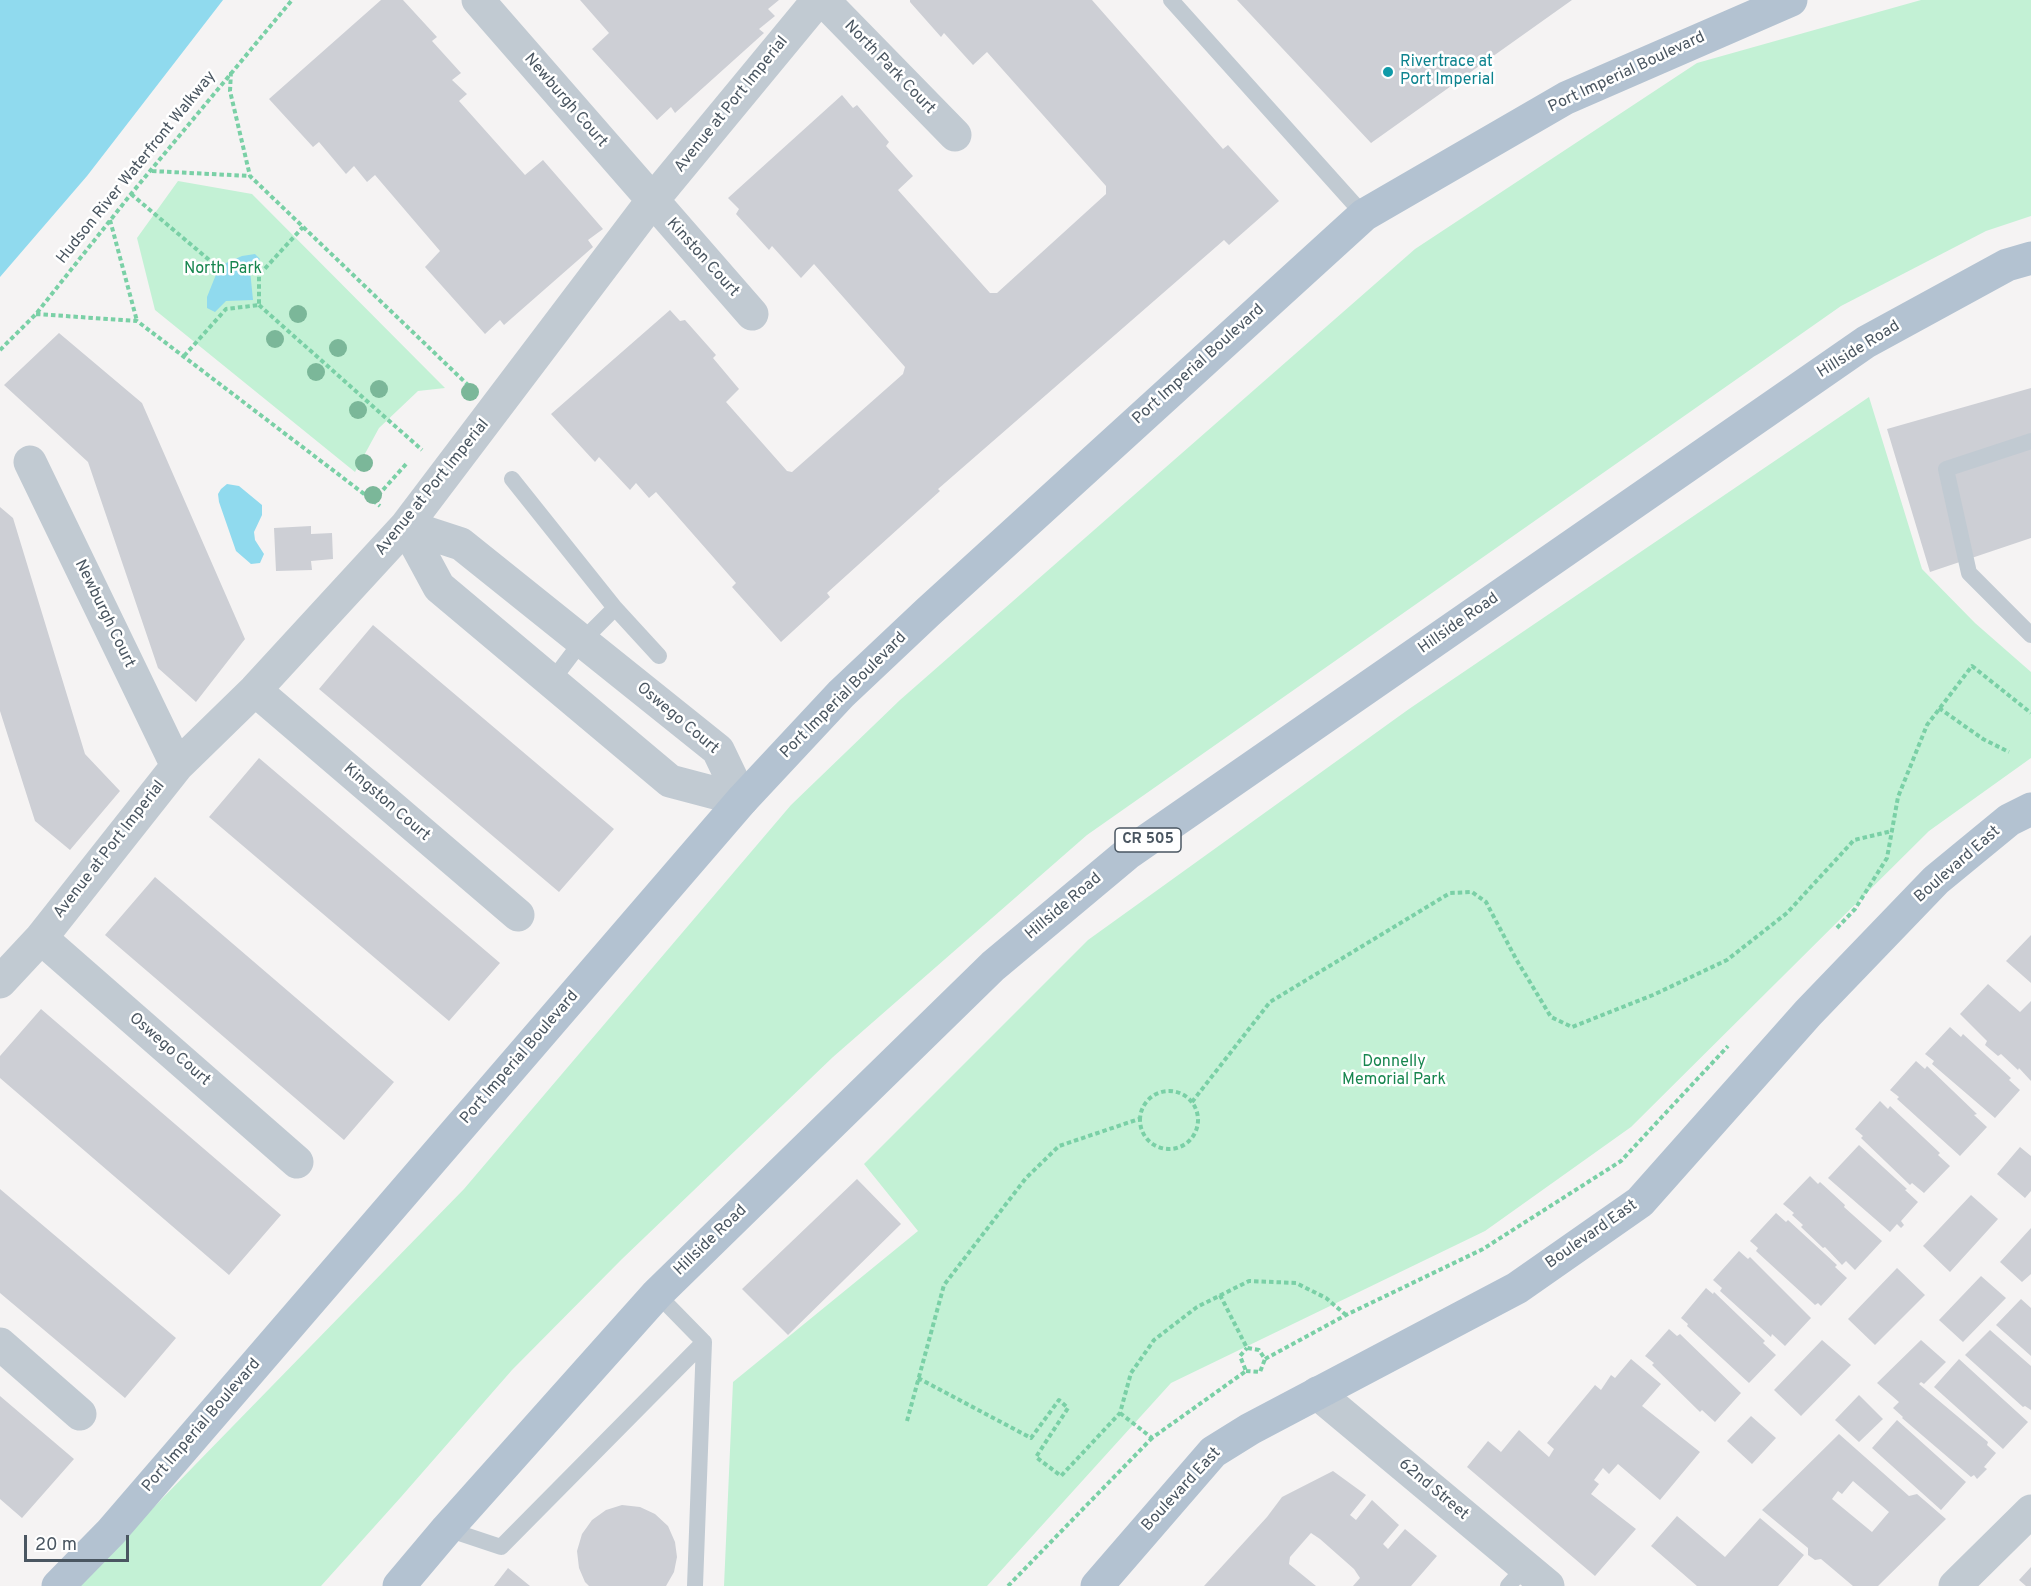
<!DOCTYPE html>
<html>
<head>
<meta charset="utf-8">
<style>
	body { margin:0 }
	#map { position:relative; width:2031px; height:1586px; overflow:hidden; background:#f5f3f3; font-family:Overpass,sans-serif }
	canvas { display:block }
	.scale { position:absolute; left:24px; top:1535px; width:105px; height:27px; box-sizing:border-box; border:3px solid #4a5661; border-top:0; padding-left:8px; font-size:18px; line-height:21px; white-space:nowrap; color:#4a5661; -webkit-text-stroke:4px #fff; paint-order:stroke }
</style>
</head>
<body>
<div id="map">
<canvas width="2031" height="1586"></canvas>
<div class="scale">20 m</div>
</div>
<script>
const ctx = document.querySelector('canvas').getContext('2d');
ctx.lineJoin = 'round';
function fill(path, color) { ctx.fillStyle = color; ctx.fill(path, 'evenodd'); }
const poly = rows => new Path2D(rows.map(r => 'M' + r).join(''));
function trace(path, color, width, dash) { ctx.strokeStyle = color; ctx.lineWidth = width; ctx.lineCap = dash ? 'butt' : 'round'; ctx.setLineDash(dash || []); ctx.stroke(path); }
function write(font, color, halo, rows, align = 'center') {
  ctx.font = font + ' Overpass,sans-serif'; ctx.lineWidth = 5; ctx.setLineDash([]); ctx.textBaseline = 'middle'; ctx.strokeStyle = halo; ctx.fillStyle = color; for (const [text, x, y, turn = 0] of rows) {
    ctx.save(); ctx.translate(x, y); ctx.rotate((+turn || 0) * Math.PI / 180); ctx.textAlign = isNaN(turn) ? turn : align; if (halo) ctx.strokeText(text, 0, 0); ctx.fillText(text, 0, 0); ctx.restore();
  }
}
fill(poly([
	[1921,0,2031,0,2031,216,1986,231,1841,306,1087,835,833,1057,622,1259,512,1370,401,1497,321,1586,77,1586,464,1189,791,805,900,700,1415,249,1697,63],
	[178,181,252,194,445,388,418,391,379,428,355,472,155,310,137,238],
	[1869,397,1922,569,1975,623,2031,672,2031,758,1929,831,1631,1127,1485,1231,1171,1383,987,1586,724,1586,733,1382,918,1231,864,1164,1088,940,1409,709]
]), '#c3f1d5');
fill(poly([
	[0,0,223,0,87,176,0,277],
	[255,254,260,259,250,270,253,300,226,301,215,312,207,308,207,297,217,272,226,263,242,256],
	[227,484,239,486,262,505,262,515,254,532,255,540,264,554,260,563,251,564,236,551,219,502,218,494,221,489]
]), '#90daee');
fill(poly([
	[381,0,403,0,437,37,432,41,461,73,452,80,467,94,459,101,525,175,543,160,603,229,588,240,593,247,504,325,500,320,485,334,425,267,440,251,375,175,367,182,354,166,346,174,319,142,313,147,269,99],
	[580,0,779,0,768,9,775,16,759,29,764,33,675,113,671,107,657,120,592,49,609,33],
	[910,0,1092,0,1223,149,1228,145,1279,201,1229,245,1224,240,938,489,940,491,827,593,830,597,781,642,732,587,736,583,656,492,649,498,636,483,630,490,599,457,595,462,551,414,670,310,680,321,685,320,716,355,713,358,739,389,726,402,787,471,792,472,903,374,905,367,814,264,801,278,772,246,769,250,736,214,739,209,728,198,842,95,853,108,857,105,889,142,886,146,913,176,898,190,990,293,997,293,1106,194,1106,186,987,52,973,65,944,33,941,37,910,2],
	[1237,0,1572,0,1371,143],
	[59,333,142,403,245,639,196,702,158,668,88,462,4,385],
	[2031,388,2031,538,1930,572,1887,429],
	[0,507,13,518,85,754,120,791,70,850,35,821,0,711],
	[311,526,311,534,332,533,333,559,311,561,312,570,276,571,274,528],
	[373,625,614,829,559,892,319,689],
	[259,758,500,963,449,1021,209,817],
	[155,877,394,1082,344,1140,105,935],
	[2031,935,2031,983,2006,961],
	[1988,984,2020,1012,2031,1001,2031,1081,2019,1068,2018,1070,2001,1054,1998,1056,1985,1045,1987,1041,1960,1014],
	[41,1009,281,1215,229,1275,0,1078,0,1056],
	[1950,1027,1961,1037,1963,1034,2011,1078,2009,1080,2020,1090,1995,1118,1932,1064,1934,1061,1925,1054],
	[1916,1061,1925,1069,1927,1066,1977,1114,1974,1115,1987,1127,1960,1156,1897,1099,1899,1097,1890,1090],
	[1880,1101,1888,1109,1890,1106,1940,1153,1938,1155,1950,1166,1924,1193,1912,1183,1910,1185,1861,1138,1863,1136,1855,1129],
	[1859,1145,1907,1189,1905,1190,1918,1202,1901,1221,1904,1225,1901,1228,1897,1224,1890,1232,1828,1178],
	[2020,1147,2031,1156,2031,1191,2025,1198,1997,1174],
	[1810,1176,1818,1184,1820,1182,1845,1205,1844,1207,1882,1241,1855,1270,1846,1261,1842,1265,1825,1247,1823,1248,1801,1227,1803,1225,1792,1215,1794,1213,1783,1204],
	[857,1179,901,1224,788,1335,742,1289],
	[0,1189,176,1338,125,1398,0,1293],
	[1971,1195,1998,1219,1950,1272,1923,1246],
	[1776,1213,1786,1222,1788,1220,1837,1265,1835,1267,1847,1278,1821,1306,1818,1303,1815,1305,1756,1251,1758,1248,1750,1241],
	[2031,1228,2031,1274,2022,1282,2000,1262],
	[1739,1251,1748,1259,1750,1257,1811,1318,1785,1346,1772,1334,1771,1337,1720,1291,1722,1288,1713,1280],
	[1897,1268,1925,1295,1875,1345,1848,1319],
	[1981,1276,2006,1298,1963,1342,1939,1320],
	[1706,1288,1713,1294,1714,1292,1765,1341,1763,1343,1776,1355,1749,1383,1687,1326,1688,1324,1681,1318],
	[2021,1299,2031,1308,2031,1356,1996,1325],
	[1669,1329,1677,1336,1680,1334,1741,1393,1715,1422,1702,1410,1700,1412,1652,1365,1654,1363,1645,1356],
	[1990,1330,2031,1366,2031,1410,2025,1406,2023,1407,1965,1355],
	[1822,1340,1851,1365,1801,1416,1774,1390],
	[1921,1340,1946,1362,1924,1384,1921,1382,1919,1384,1988,1442,1987,1445,1996,1453,1984,1467,1987,1469,1977,1479,1974,1475,1971,1477,1902,1418,1903,1417,1893,1408,1899,1402,1877,1383],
	[1631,1359,1661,1384,1642,1406,1700,1452,1660,1500,1618,1464,1609,1474,1603,1468,1594,1480,1599,1484,1591,1494,1636,1529,1595,1576,1467,1467,1488,1441,1501,1452,1519,1430,1549,1457,1554,1449,1547,1443,1595,1385,1601,1390,1611,1375,1615,1378],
	[1959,1359,2028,1422,2003,1449,1934,1387],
	[1859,1395,1883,1419,1859,1442,1835,1420],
	[0,1396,74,1459,22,1518,0,1499],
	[1751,1416,1776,1438,1752,1464,1727,1441],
	[1897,1420,1966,1482,1941,1510,1872,1448],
	[1839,1434,1909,1496,1917,1494,1946,1519,1878,1586,1853,1586,1821,1559,1815,1560,1808,1555,1808,1548,1762,1510],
	[1853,1481,1889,1512,1872,1532,1832,1499,1838,1491,1842,1494],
	[1333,1471,1366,1495,1350,1515,1356,1520,1372,1500,1399,1525,1383,1544,1388,1549,1405,1529,1437,1556,1411,1586,1353,1586,1360,1578,1354,1569,1320,1539,1311,1533,1290,1557,1289,1564,1316,1586,1204,1586,1267,1517,1282,1497],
	[622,1505,640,1507,655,1514,668,1526,675,1542,677,1557,674,1572,666,1586,589,1586,585,1582,579,1568,577,1551,582,1534,592,1520,606,1510],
	[1677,1516,1725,1557,1760,1518,1804,1555,1778,1586,1697,1586,1651,1546],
	[2031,1567,2031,1586,2026,1586,2019,1580],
	[508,1568,530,1586,494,1586]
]), '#cdcfd5');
trace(poly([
	[231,72,230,91,250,176,469,386],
	[152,171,250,176],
	[131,194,214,264],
	[110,220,137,321],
	[259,305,422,450],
	[36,314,137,321,380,506],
	[0,350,36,314,131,194,292,0],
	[184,356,226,309,259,305,259,275,303,227],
	[373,501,407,463],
	[1939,708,1983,739,2009,752],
	[1837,928,1855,909,1887,858,1898,797,1927,725,1972,666,2031,713],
	'1140 1120a29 29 0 1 1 58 0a29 29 0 1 1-58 0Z',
	[1192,1102,1270,1002,1450,893,1472,892,1486,902,1516,959,1551,1017,1572,1027,1653,995,1727,960,1787,913,1854,840,1892,831],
	[1220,1295,1247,1348,1259,1350,1265,1359,1346,1315,1483,1249,1621,1161,1728,1046],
	[1246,1371,1260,1372,1265,1359],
	[918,1378,1031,1438,1059,1400,1068,1408,1036,1457,1061,1476,1120,1413,1131,1373,1154,1340,1197,1307,1249,1281,1296,1283,1326,1298,1346,1315],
	[1120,1413,1152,1438,1246,1371,1240,1356,1247,1348],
	[907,1421,944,1285,1026,1178,1059,1146,1139,1119],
	[1008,1586,1152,1438]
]), '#7ad0a6', 4, [4.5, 3]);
trace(poly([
	[1171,0,1364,215],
	[2031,441,1946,469,1969,573,2031,635],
	[512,479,615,608,582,641,551,682],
	[615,608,659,656],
	[657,1294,704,1342,695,1586],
	[447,1529,501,1547,704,1342],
	[1508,1586,1525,1567]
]), '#c1cad2', 16);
trace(poly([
	[478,0,752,314],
	[823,0,955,135],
	[30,462,177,766],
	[406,526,439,587,670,781,742,800],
	[406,526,461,544,718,750,742,800],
	[255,690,518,915],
	[41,938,297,1162],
	[0,982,41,938,177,766,255,690,406,526,652,201,818,0],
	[0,1344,80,1414],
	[1317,1393,1548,1586],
	[1955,1586,2031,1511]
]), '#c1cad2', 33);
trace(poly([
	[58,1586,111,1532,742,800,841,694,928,612,1364,215,1566,98,1791,0],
	[399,1586,447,1529,657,1294,993,966,1127,854,1866,342,2007,265,2031,258],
	[1097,1586,1213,1452,1250,1429,1517,1288,1640,1202,1808,1013,1936,880,2009,820,2031,809]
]), '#b3c2d1', 33);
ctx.fillStyle = '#7bb799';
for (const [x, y] of [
	[298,314],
	[275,339],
	[338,348],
	[316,372],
	[379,389],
	[470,392],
	[358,410],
	[364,463],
	[373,495]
]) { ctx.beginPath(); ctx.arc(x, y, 9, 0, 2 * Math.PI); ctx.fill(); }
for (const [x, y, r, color] of [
	[1388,72,6,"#0f9aa8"]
]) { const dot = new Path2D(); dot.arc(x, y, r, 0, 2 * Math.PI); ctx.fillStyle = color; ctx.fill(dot); trace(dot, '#fff', 2); }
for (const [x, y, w] of [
	[1148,840,66]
]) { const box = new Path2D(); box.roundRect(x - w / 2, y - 12, w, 24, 4.5); ctx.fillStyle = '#fff'; ctx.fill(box); trace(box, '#4a5661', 1.5); }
write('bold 15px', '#4a5661', null, [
	["CR 505",1148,840]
]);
write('16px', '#0d838f', '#fff', [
	["Rivertrace at",1400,63],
	["Port Imperial",1400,81]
], 'left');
write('16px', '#4a5661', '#fff', [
	["North Park Court",889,68,46],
	["Port Imperial Boulevard",1627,73,-25],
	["Newburgh Court",565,101,49],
	["Avenue at Port Imperial",732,105,-51],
	["Hudson River Waterfront Walkway",137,168,-51],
	["Kinston Court",702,258,48],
	["Hillside Road",1859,350,-32],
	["Port Imperial Boulevard",1199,365,-42],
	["Avenue at Port Imperial",433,488,-51],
	["Newburgh Court",104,614,64],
	["Hillside Road",1459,624,-35],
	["Port Imperial Boulevard",844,696,-45],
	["Oswego Court",677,719,40],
	["Kingston Court",386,803,41],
	["Avenue at Port Imperial",110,850,-52],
	["Boulevard East",1958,865,-41],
	["Hillside Road",1064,907,-40],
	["Oswego Court",169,1050,41],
	["Port Imperial Boulevard",520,1058,-49],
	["Boulevard East",1592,1235,-35],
	["Hillside Road",711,1241,-44],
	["Port Imperial Boulevard",202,1426,-49],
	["Boulevard East",1182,1490,-47],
	["62nd Street",1433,1490,40]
]);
write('16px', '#17864f', '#fff', [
	["North Park",223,270],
	["Donnelly",1394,1063],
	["Memorial Park",1394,1081]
]);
</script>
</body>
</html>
